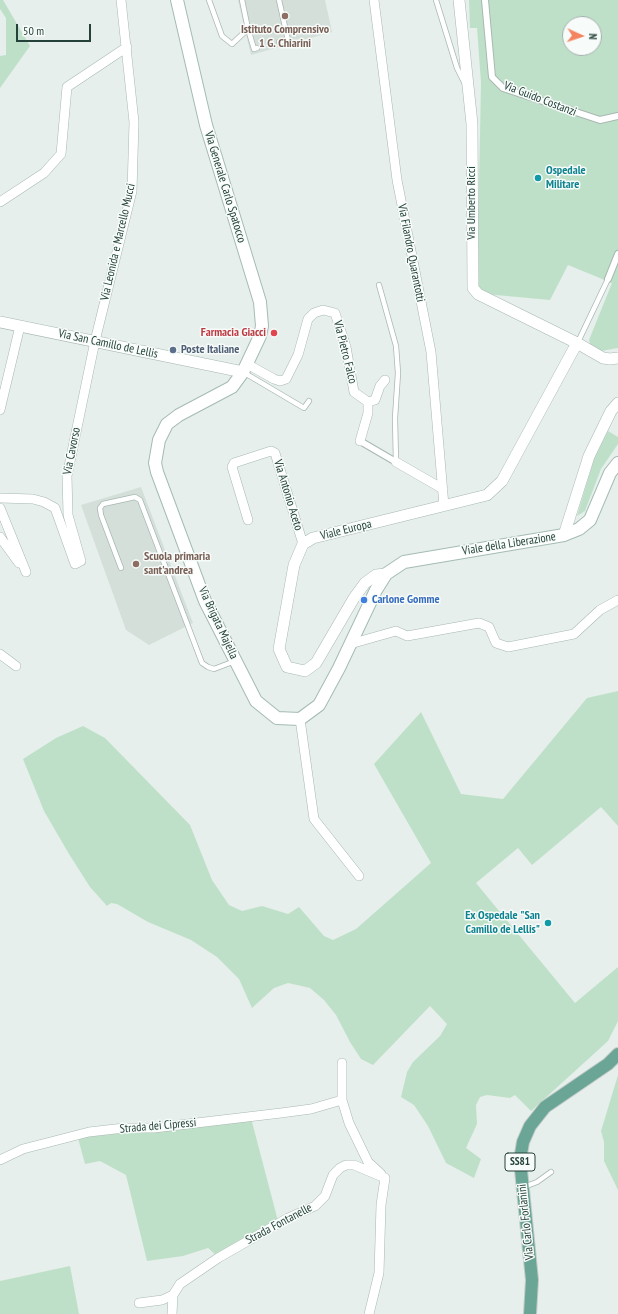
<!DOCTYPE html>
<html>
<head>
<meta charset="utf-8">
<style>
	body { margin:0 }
	#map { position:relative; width:618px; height:1314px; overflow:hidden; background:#e6efeb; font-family:"PT Sans Narrow",sans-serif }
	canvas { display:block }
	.north { position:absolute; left:562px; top:16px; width:40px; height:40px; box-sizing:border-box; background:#f7fbf9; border:1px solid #a3b1ad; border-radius:50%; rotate:93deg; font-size:11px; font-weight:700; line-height:16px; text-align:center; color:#24423a }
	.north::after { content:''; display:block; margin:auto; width:14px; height:18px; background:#f4845f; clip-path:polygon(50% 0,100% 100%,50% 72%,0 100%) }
	.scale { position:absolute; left:16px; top:24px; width:75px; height:18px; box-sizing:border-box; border:2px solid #24423a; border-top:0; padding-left:5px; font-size:12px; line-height:14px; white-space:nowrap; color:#24423a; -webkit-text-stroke:3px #f7fbf9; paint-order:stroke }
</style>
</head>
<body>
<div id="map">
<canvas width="618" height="1314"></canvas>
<div class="north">N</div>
<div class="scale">50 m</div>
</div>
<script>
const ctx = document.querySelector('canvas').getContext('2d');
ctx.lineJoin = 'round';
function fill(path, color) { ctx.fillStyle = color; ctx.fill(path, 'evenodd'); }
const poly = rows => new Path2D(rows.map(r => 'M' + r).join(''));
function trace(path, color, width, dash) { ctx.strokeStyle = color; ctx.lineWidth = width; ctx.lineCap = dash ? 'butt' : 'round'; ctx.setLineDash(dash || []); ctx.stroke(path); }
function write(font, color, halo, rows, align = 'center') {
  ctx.font = font + ' "PT Sans Narrow",sans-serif'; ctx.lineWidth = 3; ctx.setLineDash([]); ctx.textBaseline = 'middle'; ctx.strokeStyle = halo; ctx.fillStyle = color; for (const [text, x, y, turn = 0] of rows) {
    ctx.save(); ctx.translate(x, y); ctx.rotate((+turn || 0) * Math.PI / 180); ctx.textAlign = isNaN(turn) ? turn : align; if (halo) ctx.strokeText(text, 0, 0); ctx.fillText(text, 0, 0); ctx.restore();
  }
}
fill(poly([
	[238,0,325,0,332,32,251,55],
	[141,487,193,623,149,645,126,630,81,505]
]), '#d4dfda');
fill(poly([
	[0,0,3,0,30,46,0,88,0,56,6,55,6,18,0,9],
	[469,0,618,0,618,348,601,351,591,346,589,340,612,283,568,265,550,300,485,294,477,286,481,83,477,28,470,28],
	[570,24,594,24,594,48,570,48],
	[608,431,618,437,618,444,601,469,585,511,577,516,594,459],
	[618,691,618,826,601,807,532,865,518,848,476,883,575,1003,618,967,618,1021,608,1041,531,1111,515,1095,510,1098,487,1095,480,1097,476,1105,477,1124,466,1148,481,1159,474,1178,446,1163,428,1126,414,1105,401,1097,407,1072,413,1062,440,1036,447,1024,430,1006,373,1065,361,1059,350,1042,336,1015,324,1000,310,988,288,983,274,988,252,1008,239,979,217,957,191,940,148,922,117,904,111,903,107,906,90,887,69,854,44,811,23,759,56,738,83,726,105,738,190,825,212,880,229,905,242,911,262,906,288,914,299,907,324,936,333,940,356,929,431,863,374,764,421,712,461,794,503,799,587,698],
	[618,1075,618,1190,604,1161,604,1142,601,1131],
	[251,1118,278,1221,217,1256,208,1248,183,1256,147,1261,126,1175,100,1161,85,1164,78,1138],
	[70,1266,79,1314,0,1314,0,1281]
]), '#bfe0c8');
const service = poly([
	[209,0,222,36,232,44,248,29,242,0],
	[279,0,288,40,279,42],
	[436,0,457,68,464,82],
	[248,29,254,49,257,48],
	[379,285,396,346,398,373,395,418,396,462],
	[578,342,608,279],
	[243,372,304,408,309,401],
	[121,568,101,515,100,508,103,504,135,497,140,500,202,663,208,667,214,669,235,661],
	[524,1187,537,1182,551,1172]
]);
const pedestrian = poly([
	[485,0,492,77,503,88,600,120,618,116],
	[608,279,618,254],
	[360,441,396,462]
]);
const minor = poly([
	[374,0,397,180,431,352,444,506],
	[0,202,44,173,61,154,67,87,127,47],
	[247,364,274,379,280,381,286,379,298,355,308,319,314,313,323,310,335,313,346,347,354,392,368,402,375,400,380,386,385,380],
	[0,410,20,326],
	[360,441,368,413,368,402],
	[396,462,443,489],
	[0,498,33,499,44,502,55,508,75,564,81,561,68,515,67,476,95,341,132,191,134,122,121,0],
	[0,508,26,572],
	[248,520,232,467,234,463,271,451,275,453,303,544],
	[0,537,19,563],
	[350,644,396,631,407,636,479,623,489,627,496,643,508,647,574,634,600,610,618,600],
	[0,654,16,666],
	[300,719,314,819,359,876],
	[342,1063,342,1100,349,1123,368,1162,381,1174],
	[0,1160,23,1149,89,1132,124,1128,154,1128,281,1113,311,1109,342,1100],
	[139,1303,162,1300,173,1295],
	[172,1314,173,1295,180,1284,218,1258,288,1218,315,1206,325,1196,333,1175,340,1168,346,1165,354,1165,385,1178],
	[369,1314,379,1273,381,1205,385,1178]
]);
const tertiary = poly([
	[459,0,472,124,473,288,478,294,577,343,603,358,610,359,618,358],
	[0,322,243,372],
	[564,535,589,456,611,411,618,403],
	[386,574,376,575,365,583,354,598,316,663,305,671,287,667,279,649,294,565,303,544,313,538,487,495,502,481,577,343]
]);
const secondary = poly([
	[177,0,206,125,260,302,262,326,260,336,243,372,232,387,179,415,167,424,159,440,155,463,157,472,205,601,256,701,277,718,300,719,319,705,339,668,376,590,386,574,404,562,564,535,579,529,590,520,610,473,618,463]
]);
const primary = poly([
	[530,1314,532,1280,520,1160,523,1142,530,1126,545,1107,608,1064,618,1054]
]);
trace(service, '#a8b8b2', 6);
trace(pedestrian, '#a8b8b2', 8);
trace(minor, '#a8b8b2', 10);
trace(tertiary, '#a8b8b2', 12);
trace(secondary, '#a4bbb3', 14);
trace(primary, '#c2cac8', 14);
trace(service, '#fff', 4.5);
trace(pedestrian, '#fff', 6);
trace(minor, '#fff', 9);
trace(tertiary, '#fff', 11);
trace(secondary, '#fff', 12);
trace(primary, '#6aa596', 12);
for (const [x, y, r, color] of [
	[285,16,4,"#8d6e63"],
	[538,178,4,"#0f9aa8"],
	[274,333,4,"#e0444e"],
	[173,350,4,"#5c6f8a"],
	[136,564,4,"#8d6e63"],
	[364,600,4,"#3f7fe0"],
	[548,923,4,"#0f9aa8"]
]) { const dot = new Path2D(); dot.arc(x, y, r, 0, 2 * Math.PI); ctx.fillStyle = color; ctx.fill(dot); trace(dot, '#f7fbf9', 1.5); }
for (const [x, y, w] of [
	[520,1162,30]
]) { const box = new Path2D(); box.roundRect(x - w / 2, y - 9, w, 18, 3); ctx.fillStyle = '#f7fbf9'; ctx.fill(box); trace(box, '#24423a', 1); }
write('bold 11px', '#24423a', null, [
	["SS81",520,1162]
]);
write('bold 12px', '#785e54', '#f7fbf9', [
	["Istituto Comprensivo",285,30],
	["1 G. Chiarini",285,44],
	["Scuola primaria",144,557,"left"],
	["sant'andrea",144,571,"left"]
]);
write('12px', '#24423a', '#f7fbf9', [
	["Via Guido Costanzi",540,99,21],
	["Via Generale Carlo Spatocco",225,187,73],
	["Via Umberto Ricci",472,203,-90],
	["Via Leonida e Marcello Mucci",118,242,-77],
	["Via Filandro Quarantotti",411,253,79],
	["Via San Camillo de Lellis",108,344,12],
	["Via Pietro Falco",345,352,76],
	["Via Cavorso",72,451,-79],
	["Via Antonio Aceto",288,495,73],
	["Viale Europa",346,530,-14],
	["Viale della Liberazione",509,544,-9],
	["Via Brigata Majella",218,623,65],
	["Strada dei Cipressi",158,1126,-5],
	["Via Carlo Forlanini",526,1222,-96],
	["Strada Fontanelle",279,1224,-28]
]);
write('bold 12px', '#0d838f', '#f7fbf9', [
	["Ospedale",546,171],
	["Militare",546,185],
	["Ex Ospedale \"San",540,916,"right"],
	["Camillo de Lellis\"",540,930,"right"]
], 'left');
write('bold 12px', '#be3a42', '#f7fbf9', [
	["Farmacia Giacci",266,333]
], 'right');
write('bold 12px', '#4e5e75', '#f7fbf9', [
	["Poste Italiane",181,350]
], 'left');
write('bold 12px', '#366cbe', '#f7fbf9', [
	["Carlone Gomme",372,600]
], 'left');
</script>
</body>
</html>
